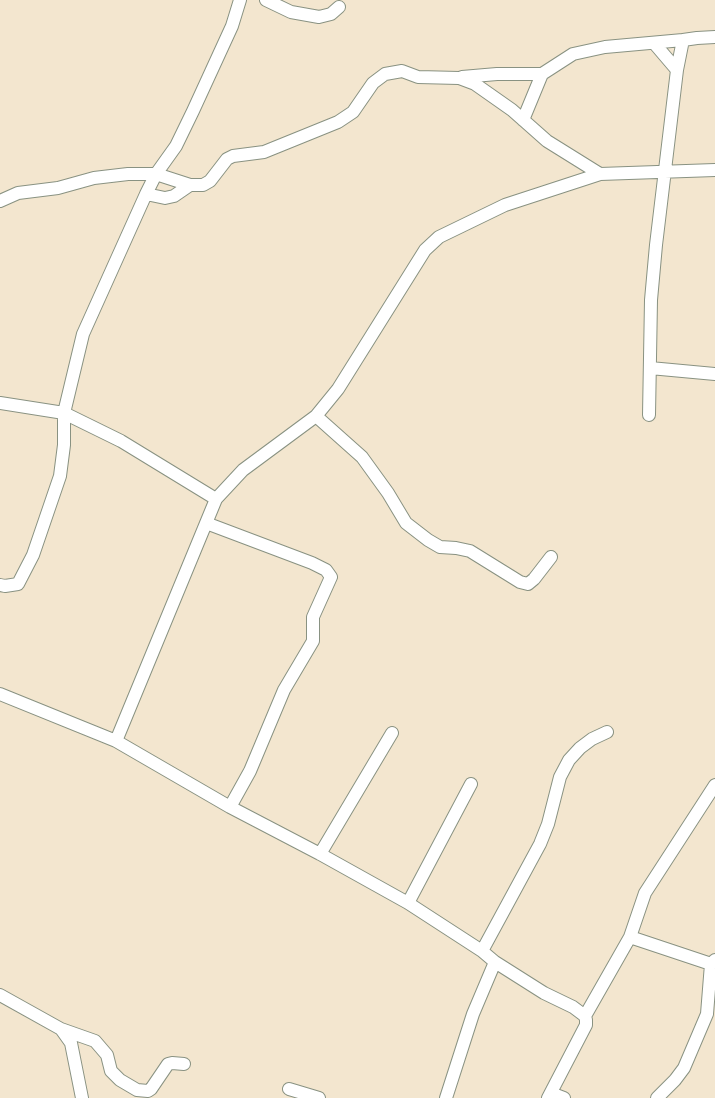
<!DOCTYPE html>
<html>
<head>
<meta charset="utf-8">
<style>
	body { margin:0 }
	canvas { display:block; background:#f3e6cf }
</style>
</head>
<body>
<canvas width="715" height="1098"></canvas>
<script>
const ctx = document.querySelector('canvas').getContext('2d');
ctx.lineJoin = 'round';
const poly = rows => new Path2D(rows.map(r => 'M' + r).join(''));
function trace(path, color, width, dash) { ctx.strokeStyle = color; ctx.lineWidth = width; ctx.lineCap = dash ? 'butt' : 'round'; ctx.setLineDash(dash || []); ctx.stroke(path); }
const minor = poly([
	[266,0,291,12,319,17,331,14,339,7],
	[654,43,677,70],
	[462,77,497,74,542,74,573,54,605,47,683,40],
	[523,120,542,74],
	[146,194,165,198,174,196,190,185],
	[0,201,18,193,58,188,94,178,128,174,156,174,190,185,203,185,210,181,227,159,233,156,264,152,338,122,353,112,373,83,385,74,402,71,418,77,459,78,475,84,512,110,547,141,600,174],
	[650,368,715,374],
	[0,403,64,413,121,441,216,499],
	[649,415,651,300,656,245,677,70,683,40,697,38,715,37],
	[316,416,362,457,388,493,406,523,428,540,440,547,456,548,470,551,520,582,528,584,534,579,551,557],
	[206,523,312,563,326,570,331,577,313,617,313,641,284,690,250,771,230,807],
	[0,585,5,586,18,584,33,555,60,476,64,445,64,413,83,334,146,194,156,174,176,146,193,111,232,26,240,0],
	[0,694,116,741,230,807,320,854,408,903,482,951,495,962,544,993,573,1007,585,1016,586,1020,586,1025,548,1098],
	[116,741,216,499,243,470,316,416,338,389,425,250,439,237,505,205,600,174,715,170],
	[320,854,392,733],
	[408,903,471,784],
	[630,937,711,964],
	[482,951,540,844,548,824,560,777,569,760,580,748,592,739,607,732],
	[0,995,61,1029,71,1043,82,1098],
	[585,1016,630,937,645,893,715,785],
	[61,1029,95,1041,107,1055,111,1071,120,1080,137,1090,148,1091,151,1089,168,1064,172,1063,184,1064],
	[289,1089,319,1098],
	[551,1093,564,1098],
	[446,1098,473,1014,495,962],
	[657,1098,675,1080,684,1068,707,1014,711,964,715,960]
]);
trace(minor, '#899282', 14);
trace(minor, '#fff', 12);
</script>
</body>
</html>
